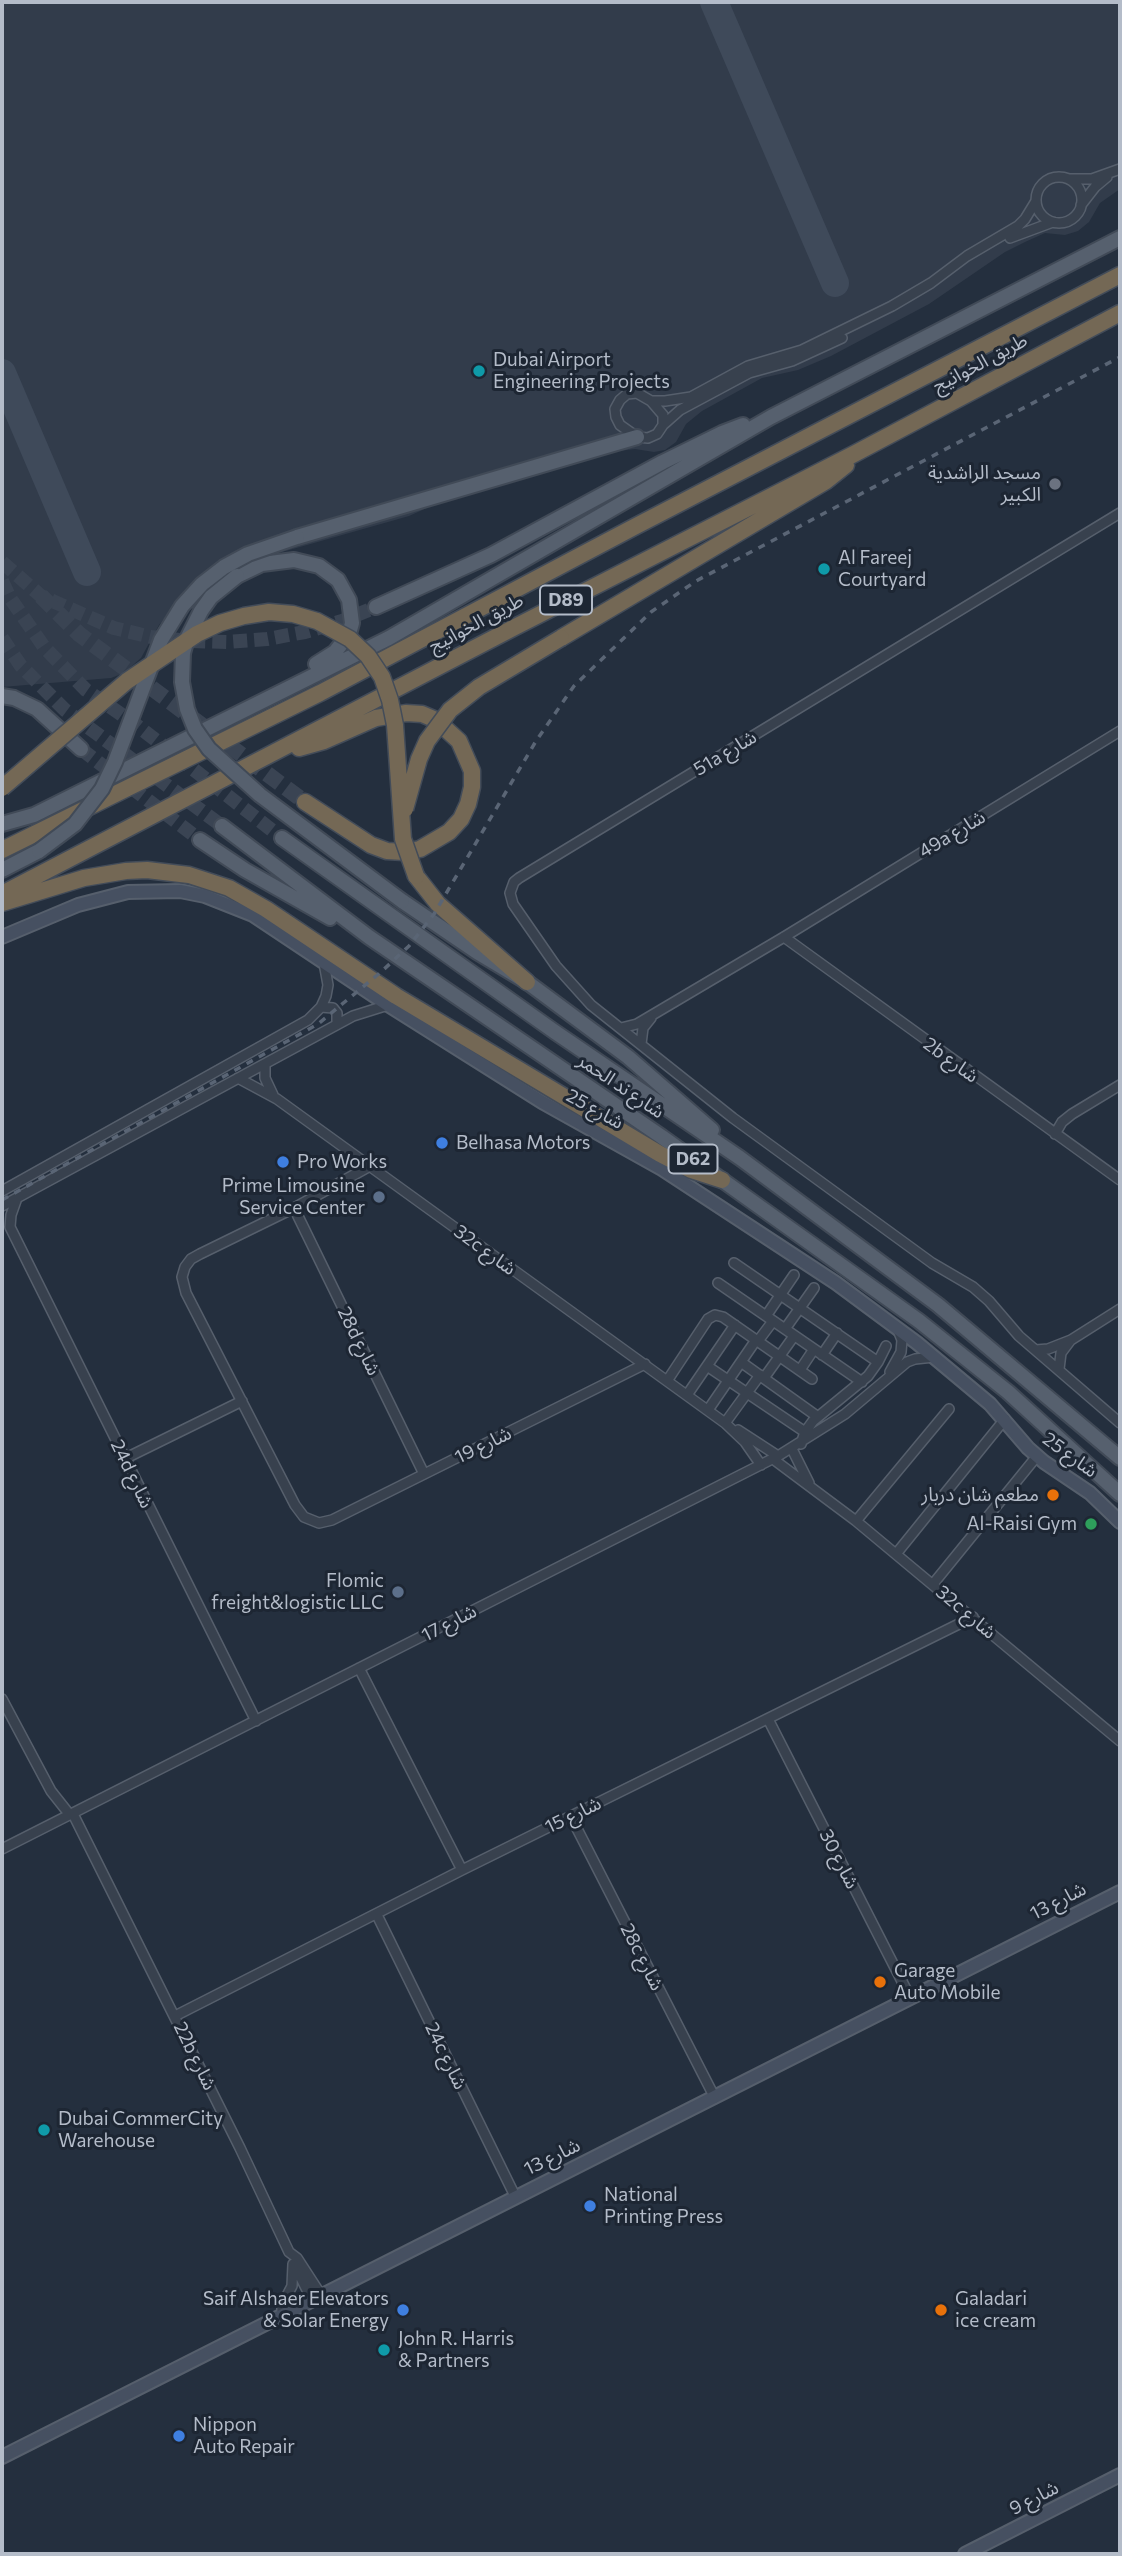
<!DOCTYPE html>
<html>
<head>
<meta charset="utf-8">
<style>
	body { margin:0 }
	#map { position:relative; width:1122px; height:2556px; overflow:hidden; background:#242f3e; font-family:Commissioner,sans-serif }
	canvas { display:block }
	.frame { position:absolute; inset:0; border:4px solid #b4bcc9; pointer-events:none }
</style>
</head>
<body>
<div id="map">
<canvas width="1122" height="2556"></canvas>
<div class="frame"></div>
</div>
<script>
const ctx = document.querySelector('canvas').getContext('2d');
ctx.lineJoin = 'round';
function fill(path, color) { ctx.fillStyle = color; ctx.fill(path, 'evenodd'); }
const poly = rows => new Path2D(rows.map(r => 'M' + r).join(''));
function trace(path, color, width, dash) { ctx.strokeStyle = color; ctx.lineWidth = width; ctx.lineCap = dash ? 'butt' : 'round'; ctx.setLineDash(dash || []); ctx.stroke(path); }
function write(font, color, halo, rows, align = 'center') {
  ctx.font = font + ' Commissioner,"Noto Sans Arabic",sans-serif'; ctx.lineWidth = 6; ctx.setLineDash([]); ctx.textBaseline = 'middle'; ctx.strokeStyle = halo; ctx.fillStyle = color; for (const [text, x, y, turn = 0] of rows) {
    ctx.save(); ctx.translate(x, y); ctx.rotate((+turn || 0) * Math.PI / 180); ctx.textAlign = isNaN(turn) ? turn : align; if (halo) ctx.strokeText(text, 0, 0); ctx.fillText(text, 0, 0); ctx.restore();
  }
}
fill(poly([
	[2,2,1120,2,1120,189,1100,203,1089,222,1078,231,1065,235,1045,233,1025,242,1005,252,929,304,831,356,798,370,762,378,702,411,686,424,676,442,665,450,654,452,635,449,619,451,429,507,409,516,261,558,223,574,177,603,159,625,141,658,124,673,111,678,2,687]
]), '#323c4b');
trace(poly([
	[714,2,835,283],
	[2,373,87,572]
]), '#3f4a5a', 28);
trace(poly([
	[2,562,41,596,114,628,151,637,190,641,228,642,267,639,305,632,342,621,376,607],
	[2,581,10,598,44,647,86,690,135,724,282,838],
	[2,638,21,666,65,710,222,826],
	[81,749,200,840]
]), '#3a4453', 14, [14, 7]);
trace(poly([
	[41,596,79,634,305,802]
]), '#3a4453', 16, [16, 8]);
const street = poly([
	'1036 200a23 23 0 1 1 46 0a23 23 0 1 1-46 0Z',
	[1069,179,1092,179,1120,169],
	[1081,205,1095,187,1107,177],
	[1010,238,1053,222],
	[651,401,663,415,663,425,657,434,648,438,637,437,620,425,616,417,615,409,620,400,627,394,637,393,651,401,665,401,691,397,748,366,802,350,892,306,931,283,967,256,1018,226,1025,219,1036,201],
	[663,425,680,410,749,373,792,361,842,338],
	[1120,513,519,878,514,882,510,893,513,904,556,966,591,1005,733,1118,932,1263,973,1287,989,1301,1019,1336,1120,1423],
	[784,937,1120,1180],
	[321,1007,333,1008,337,1013,337,1024],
	[621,1028,637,1024,784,937,1120,731],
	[641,1044,643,1028,651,1018],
	[265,1065,265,1078,273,1095],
	[238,1078,277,1099,725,1423,745,1442,761,1465],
	[1055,1134,1062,1122,1072,1114,1120,1085],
	[370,1166,294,1208,200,1254,191,1259,185,1267,182,1277,186,1293,295,1505,304,1517,319,1523,332,1520,645,1364],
	[2,1191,308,1020,321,1007,326,996,328,985,324,963],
	[17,1198,11,1215,10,1227,256,1721],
	[2,1206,353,1016,388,1005],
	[294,1208,424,1474],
	[734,1263,878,1362],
	[718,1283,862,1382],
	[766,1316,794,1275],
	[785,1329,814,1288],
	[758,1341,773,1321],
	[1036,1350,1048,1349,1071,1340,1120,1309],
	[822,1355,837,1333],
	[741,1362,818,1417],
	[707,1366,805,1432],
	[1059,1369,1061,1353,1070,1341],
	[800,1370,814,1349],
	[890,1372,901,1352,902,1340,898,1330],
	[764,1378,794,1336],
	[667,1381,708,1319,715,1315,723,1317,812,1379],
	[687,1395,735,1325],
	[708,1410,756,1340],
	[725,1423,760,1375],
	[738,1430,778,1456],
	[801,1444,805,1432,813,1421,868,1376,878,1362,886,1346],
	[792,1449,809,1483],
	[124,1459,242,1401],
	[773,1459,856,1521,1120,1741],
	[856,1521,949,1409],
	[896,1554,1005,1419],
	[933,1584,1037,1456],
	[359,1668,462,1870],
	[2,1699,51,1791,70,1815],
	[768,1719,911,1999],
	[73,1814,240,2148,289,2252,297,2258,321,2295],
	[571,1817,715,2098],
	[2,1849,778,1456,845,1414,907,1362,915,1359,934,1357],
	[377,1915,515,2196],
	[175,2016,462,1870,973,1617],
	[295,2266,312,2300],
	[282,2315,282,2305,292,2286,293,2264]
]);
const secondary = poly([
	[2,937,78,905,128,892,180,891,205,896,253,915,388,1005,542,1102,662,1169,836,1283,917,1343,990,1404,1028,1448,1044,1462,1090,1493,1120,1522],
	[2,2457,1120,1892],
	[965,2554,1120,2475]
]);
const primary = poly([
	[297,537,637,437],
	[237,576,262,564,294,560,319,566,338,580,349,600,352,623,349,634,335,652,316,664],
	[376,607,491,555,663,462,722,433,743,425],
	[2,696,14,698,37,709,81,749],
	[2,824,34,815,389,638,771,417,1120,238],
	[222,826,369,937,662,1137,919,1321,1008,1392,1120,1494],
	[282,838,555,1032,740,1158,938,1305,1120,1458],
	[200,840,245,870,330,918],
	[2,870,39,851],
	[402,901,477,952,527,982,628,1057,712,1130]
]);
const highway = poly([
	[561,638,826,481,846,465],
	[299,748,324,741,376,718,406,713,422,714,436,720,459,741,472,771,472,787,468,804,461,819,449,832,420,849,404,852,387,851,371,845,305,802],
	[2,850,320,693,636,526,1120,275],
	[416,876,438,904,527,982],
	[2,894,515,627,854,454,1120,313],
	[2,903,84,878,126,871,147,870,189,875,229,888,266,909,396,996,660,1154,691,1170,722,1180]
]);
trace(street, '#565f6c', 12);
trace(secondary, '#565f6c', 16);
trace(primary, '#414a57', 18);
trace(highway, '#434c59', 19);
trace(street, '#38414e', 9);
trace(secondary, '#465061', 12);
trace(primary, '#56606e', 14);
trace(highway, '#746855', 16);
trace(poly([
	[2,1200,318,1024,381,972,409,946,434,914,536,741,574,686,651,612,696,581,1120,357]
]), '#5a6575', 3.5, [7, 7]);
const primaryBridge = poly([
	[237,576,211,597,201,611,187,639,183,653,182,682,187,709,195,729,209,749,260,795,402,901],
	[39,851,75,824,102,789,115,762,161,640,182,606,202,584,224,567,248,554,297,537]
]);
const highwayBridge = poly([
	[2,788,127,681,197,634,220,623,244,616,269,612,293,614,317,621,350,639,368,656,382,677,390,700,395,725,403,839,416,876],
	[405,809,419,759,427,741,450,710,479,687,561,638]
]);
trace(primaryBridge, '#414a57', 18, []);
trace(highwayBridge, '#434c59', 19, []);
trace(primaryBridge, '#56606e', 14);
trace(highwayBridge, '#746855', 16);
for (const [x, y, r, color] of [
	[479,371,7,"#0f9aa8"],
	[1055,484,7,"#6b7280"],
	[824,569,7,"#0f9aa8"],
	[442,1143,7,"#3f7fe0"],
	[283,1162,7,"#3f7fe0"],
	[379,1197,7,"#5c6f8a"],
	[1053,1495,7,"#e8710a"],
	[1091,1524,7,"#2e9e5b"],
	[398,1592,7,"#5c6f8a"],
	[880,1982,7,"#e8710a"],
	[44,2130,7,"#0f9aa8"],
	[590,2206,7,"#3f7fe0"],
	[403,2310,7,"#3f7fe0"],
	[941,2310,7,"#e8710a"],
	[384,2350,7,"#0f9aa8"],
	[179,2436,7,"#3f7fe0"]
]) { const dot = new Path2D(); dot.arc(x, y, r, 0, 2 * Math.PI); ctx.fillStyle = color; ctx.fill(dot); trace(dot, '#1d2633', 2.5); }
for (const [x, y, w] of [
	[566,600,52],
	[693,1159,49]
]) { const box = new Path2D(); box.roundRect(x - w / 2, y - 14.5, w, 29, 5); ctx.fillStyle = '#1d2633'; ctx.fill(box); trace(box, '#b4bcc9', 2); }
write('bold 18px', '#b4bcc9', null, [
	["D89",566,600],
	["D62",693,1159]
]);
write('19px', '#b4bcc9', '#1d2633', [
	["Dubai Airport",493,360],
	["Engineering Projects",493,382],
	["مسجد الراشدية",1041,473,"right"],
	["الكبير",1041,495,"right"],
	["Al Fareej",838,558],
	["Courtyard",838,580],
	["Belhasa Motors",456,1143],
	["Pro Works",297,1162],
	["Prime Limousine",365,1186,"right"],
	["Service Center",365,1208,"right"],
	["مطعم شان دربار",1039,1495,"right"],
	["Al-Raisi Gym",1077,1524,"right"],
	["Flomic",384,1581,"right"],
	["freight&logistic LLC",384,1603,"right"],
	["Garage",894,1971],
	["Auto Mobile",894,1993],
	["Dubai CommerCity",58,2119],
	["Warehouse",58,2141],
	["National",604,2195],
	["Printing Press",604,2217],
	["Saif Alshaer Elevators",389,2299,"right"],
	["& Solar Energy",389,2321,"right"],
	["Galadari",955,2299],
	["ice cream",955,2321],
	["John R. Harris",398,2339],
	["& Partners",398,2361],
	["Nippon",193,2425],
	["Auto Repair",193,2447]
], 'left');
write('19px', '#b4bcc9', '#1d2633', [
	["طريق الخوانيج",980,363,-28],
	["طريق الخوانيج",476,623,-28],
	["51a شارع",725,753,-31],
	["49a شارع",952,834,-31],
	["2b شارع",951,1060,36],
	["شارع ند الحمر",621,1086,34],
	["شارع 25",595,1109,29],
	["32c شارع",485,1250,36],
	["28d شارع",359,1341,64],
	["شارع 19",483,1445,-26],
	["شارع 25",1070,1455,36],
	["24d شارع",132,1474,64],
	["32c شارع",966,1612,40],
	["شارع 17",449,1623,-27],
	["شارع 15",573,1815,-26],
	["شارع 30",839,1859,63],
	["شارع 13",1058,1901,-27],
	["28c شارع",642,1957,63],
	["22b شارع",195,2056,64],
	["24c شارع",446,2056,64],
	["شارع 13",552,2157,-26],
	["شارع 9",1034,2498,-27]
]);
</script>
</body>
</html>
